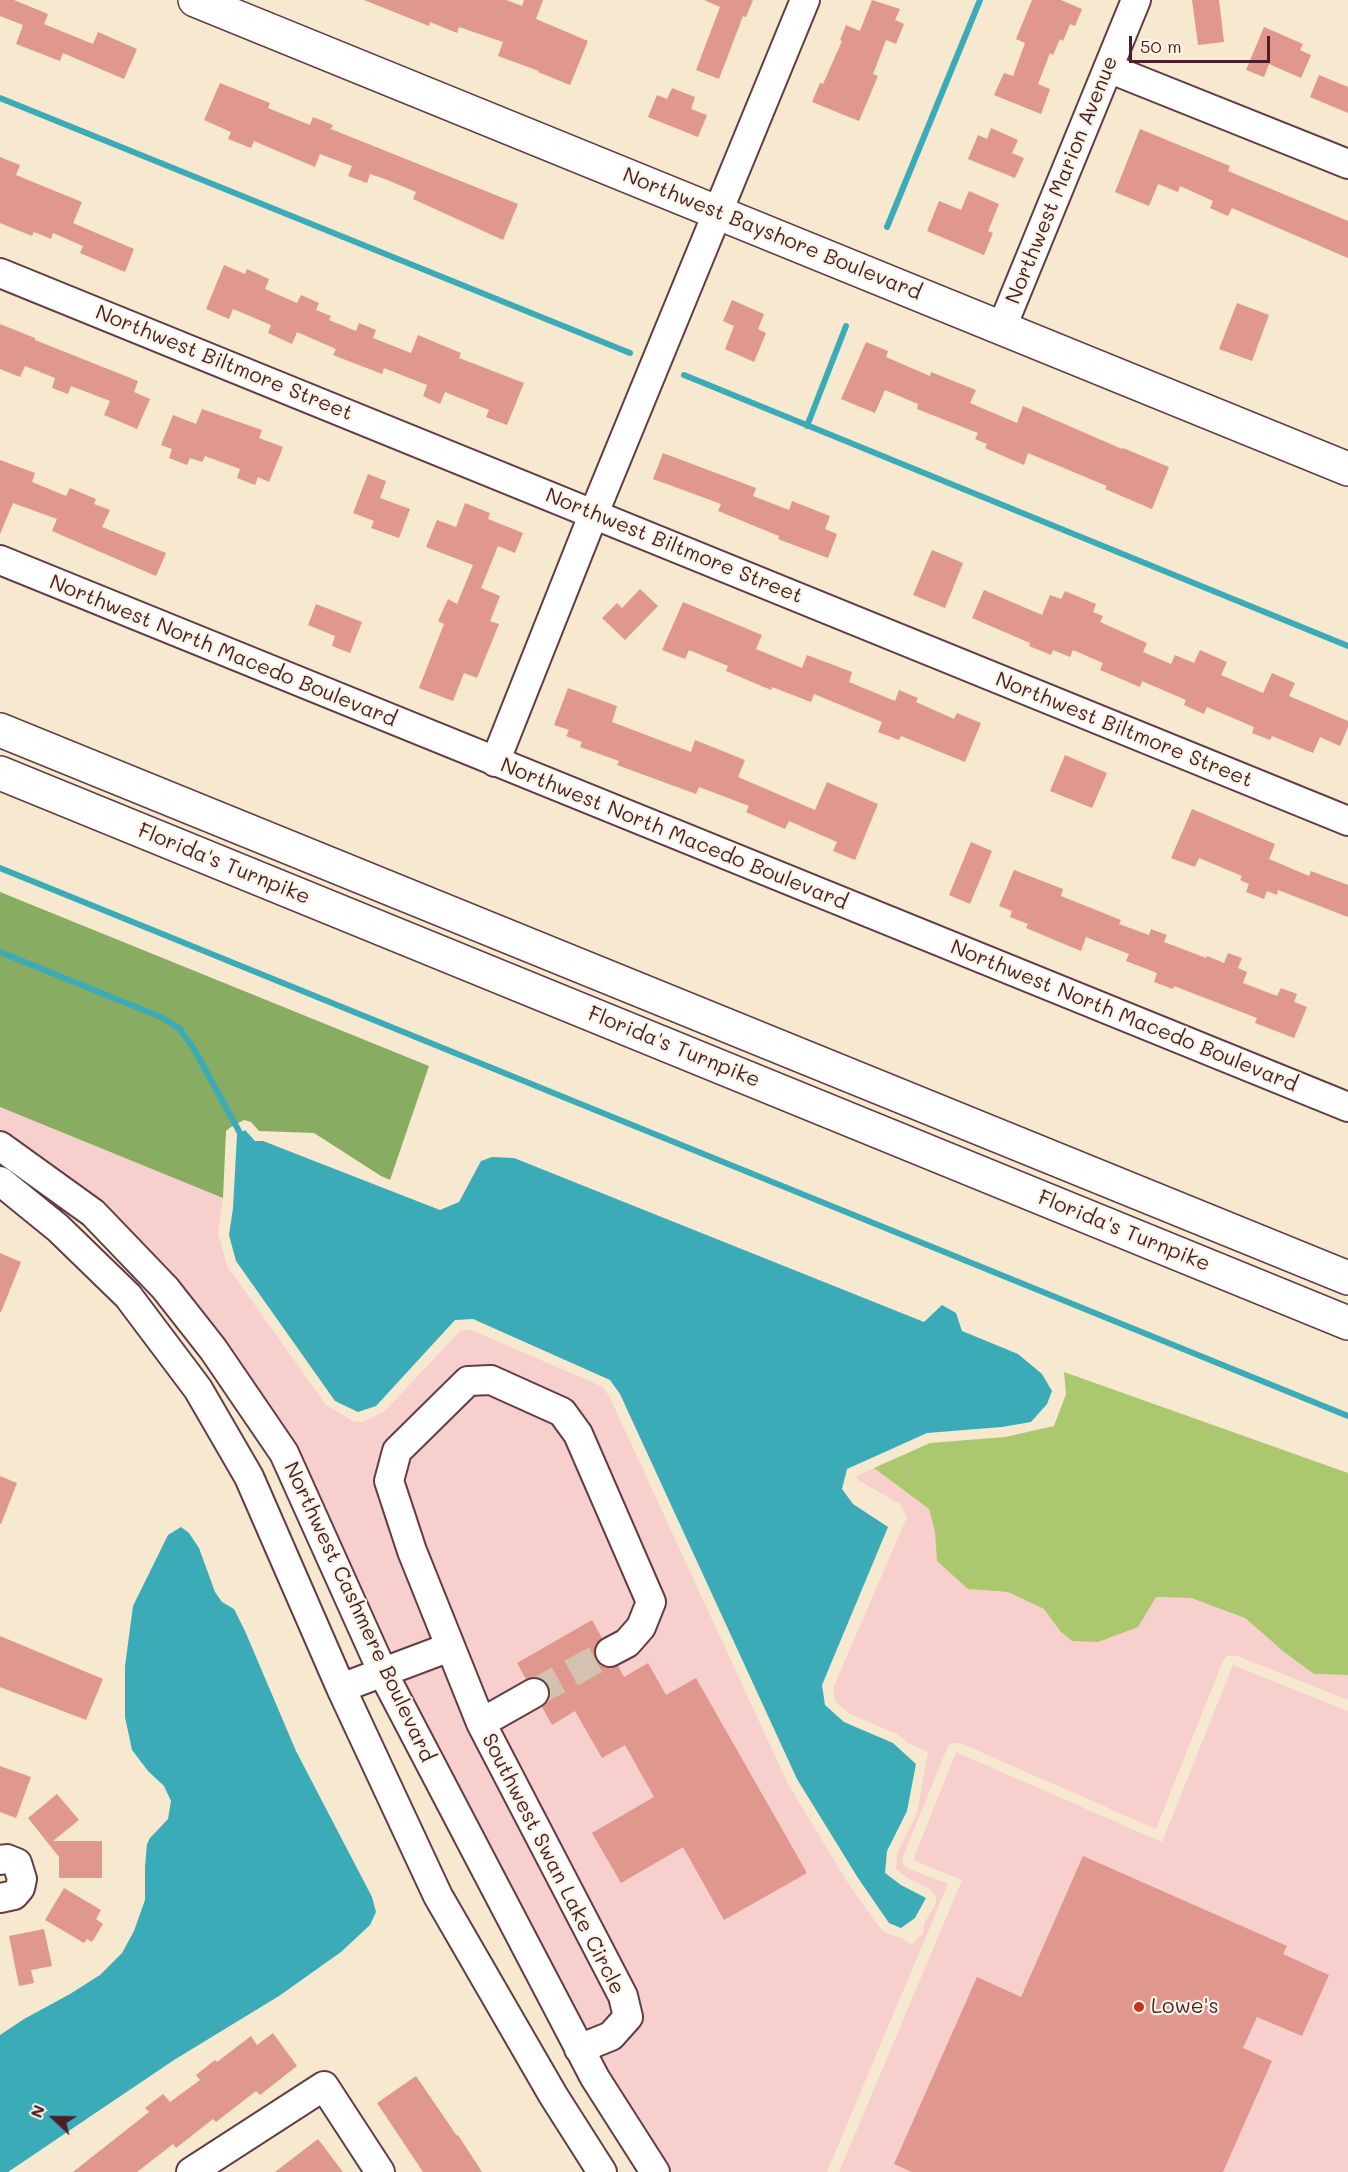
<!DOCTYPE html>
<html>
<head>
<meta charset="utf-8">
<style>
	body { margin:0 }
	#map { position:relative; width:1348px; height:2172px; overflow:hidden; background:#f6e9d0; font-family:Mali,sans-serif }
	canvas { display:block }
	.north { position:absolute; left:24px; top:2088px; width:60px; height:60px; -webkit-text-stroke:4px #fcf5e5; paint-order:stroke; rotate:292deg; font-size:16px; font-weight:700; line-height:24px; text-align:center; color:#4a1f2b }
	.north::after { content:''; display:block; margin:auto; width:21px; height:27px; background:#4a1f2b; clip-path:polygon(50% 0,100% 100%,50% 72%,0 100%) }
	.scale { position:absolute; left:1129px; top:36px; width:141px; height:27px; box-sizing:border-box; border:3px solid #4a1f2b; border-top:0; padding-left:8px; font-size:18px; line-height:21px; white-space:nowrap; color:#4a1f2b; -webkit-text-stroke:4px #fcf5e5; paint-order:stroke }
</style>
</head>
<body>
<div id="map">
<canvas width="1348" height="2172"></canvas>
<div class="north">N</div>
<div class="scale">50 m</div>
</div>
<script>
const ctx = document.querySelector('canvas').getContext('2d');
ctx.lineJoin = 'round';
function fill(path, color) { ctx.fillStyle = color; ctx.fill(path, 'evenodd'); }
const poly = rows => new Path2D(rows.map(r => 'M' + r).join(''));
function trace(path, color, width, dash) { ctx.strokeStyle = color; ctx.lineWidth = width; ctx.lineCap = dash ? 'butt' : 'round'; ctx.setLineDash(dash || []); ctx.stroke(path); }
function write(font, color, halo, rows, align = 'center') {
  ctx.font = font + ' Mali,sans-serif'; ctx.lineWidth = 4.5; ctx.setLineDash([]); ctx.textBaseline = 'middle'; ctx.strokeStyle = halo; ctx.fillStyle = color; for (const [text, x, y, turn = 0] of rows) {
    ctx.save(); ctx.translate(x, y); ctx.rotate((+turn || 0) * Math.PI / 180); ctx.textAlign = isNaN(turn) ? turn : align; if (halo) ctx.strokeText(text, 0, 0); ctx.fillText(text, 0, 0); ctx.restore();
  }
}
fill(poly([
	[0,1107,223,1198,218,1233,227,1266,326,1405,353,1421,362,1422,384,1412,461,1330,471,1330,603,1387,610,1398,788,1784,848,1883,880,1928,885,1933,902,1938,911,1945,923,1933,924,1924,936,1903,936,1896,930,1889,906,1877,896,1869,897,1854,917,1813,928,1752,909,1744,897,1734,850,1714,835,1701,833,1688,907,1517,900,1504,858,1480,856,1476,874,1468,929,1509,935,1532,968,1589,1008,1592,1044,1609,1060,1631,1156,1597,1191,1598,1245,1618,1284,1652,1314,1674,1348,1675,1348,1700,1237,1656,1227,1656,1223,1661,1156,1829,960,1743,953,1743,948,1746,902,1859,904,1865,909,1869,948,1884,827,2172,667,2172,604,2073,221,1344,0,1134],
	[1233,1665,1348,1711,1348,2172,839,2172,962,1880,913,1860,956,1752,1162,1842]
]), '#f7d0ce');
fill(poly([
	[1064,1372,1348,1473,1348,1675,1314,1674,1284,1652,1245,1618,1191,1598,1156,1597,1138,1627,1098,1642,1072,1641,1060,1631,1044,1609,1008,1592,968,1589,937,1561,935,1532,929,1509,874,1468,930,1443,1005,1437,1054,1426,1066,1394]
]), '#abc86f');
fill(poly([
	[0,892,429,1066,390,1180,381,1176,314,1133,259,1131,251,1122,244,1120,231,1127,226,1131,223,1198,0,1107]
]), '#88ac62');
fill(poly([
	[245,1130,255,1141,263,1141,440,1210,459,1202,481,1161,492,1157,514,1158,924,1322,942,1305,956,1313,962,1331,1018,1354,1042,1374,1052,1391,1047,1404,1031,1422,1002,1427,927,1433,847,1469,842,1489,853,1504,888,1527,822,1685,825,1705,844,1722,893,1743,916,1764,907,1811,887,1851,885,1873,901,1885,926,1898,915,1918,901,1928,889,1923,858,1878,797,1779,620,1394,610,1380,473,1319,455,1320,376,1406,358,1412,335,1401,236,1261,229,1235,233,1208,237,1135],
	[181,1527,189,1533,199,1548,215,1592,222,1602,234,1609,245,1631,296,1751,372,1897,376,1912,370,1925,341,1952,279,1996,174,2060,8,2172,0,2172,0,2035,24,2019,70,1994,100,1975,122,1953,134,1931,145,1900,145,1867,147,1844,150,1838,168,1819,171,1801,164,1786,148,1771,132,1750,125,1717,125,1666,133,1606,168,1535]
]), '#3babb8');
trace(poly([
	[0,98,630,353],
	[887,227,980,0],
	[684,375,1348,646],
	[807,426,846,326],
	[0,868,1348,1416],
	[0,952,161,1017,179,1028,194,1049,240,1133]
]), '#3babb8', 6);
fill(poly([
	[0,0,14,0,48,14,44,24,93,44,98,32,137,49,124,79,63,53,60,61,16,44,23,25,0,16],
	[364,0,506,0,522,6,524,0,543,0,536,19,588,41,570,85,538,72,539,71,498,56,503,42,459,27,457,33,430,22,429,26],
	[704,0,753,0,746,17,743,16,719,79,696,70,720,7],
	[872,0,900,9,895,20,904,24,896,44,886,40,873,74,878,76,859,121,812,102,820,83,823,84,842,41,840,40,846,25,860,31],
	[1032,0,1061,0,1082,9,1075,26,1070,24,1063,41,1060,39,1053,55,1050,53,1038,84,1050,89,1041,114,994,95,1004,73,1013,76,1025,43,1016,39],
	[1192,0,1219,0,1224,42,1198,45],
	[1264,27,1303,44,1300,50,1311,55,1301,78,1269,64,1264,77,1246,70],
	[1319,75,1348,87,1348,113,1310,97],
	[220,83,270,103,268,108,310,125,313,117,333,125,331,129,518,204,503,240,413,199,416,192,385,179,370,174,367,183,348,176,352,166,320,154,315,167,254,141,251,148,228,139,231,132,204,120],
	[672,88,695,97,691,109,707,115,698,137,648,117,657,95,667,99],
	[991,128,1018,140,1012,153,1024,158,1015,178,968,159,978,135,987,139],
	[1140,129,1230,166,1228,171,1348,221,1348,258,1232,208,1228,216,1210,208,1213,201,1180,186,1178,192,1158,184,1149,206,1115,192],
	[0,157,20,165,16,175,82,202,73,223,134,249,125,272,80,253,83,246,53,233,51,239,34,232,32,236,0,223],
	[969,191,999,204,988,231,993,233,984,255,927,231,939,201,961,210],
	[224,265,245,274,247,269,269,279,265,289,297,303,301,295,319,303,316,310,331,316,329,320,356,331,359,323,376,330,373,338,411,353,418,335,461,353,459,358,524,383,507,425,486,417,489,410,445,392,440,404,423,396,427,385,384,368,382,374,333,355,336,349,297,332,292,344,268,333,271,325,233,309,229,319,206,309],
	[732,300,764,314,758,329,766,333,754,362,725,349,734,326,723,321],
	[1237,303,1269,315,1252,361,1219,349],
	[0,324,35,338,35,340,138,381,134,392,150,399,137,429,104,415,110,401,71,386,68,394,52,388,55,378,25,366,20,377,0,369],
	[866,342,888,351,886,357,930,376,931,372,976,390,970,403,1017,423,1023,406,1122,449,1123,448,1169,467,1152,509,1105,489,1107,486,1028,453,1024,465,985,448,987,444,975,439,978,433,917,409,918,404,885,390,875,413,841,399],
	[202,409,262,430,259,438,283,447,269,482,258,477,255,485,237,478,240,469,205,456,202,462,190,458,187,465,169,458,172,449,161,445,173,415,196,424],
	[663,453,756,488,753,496,789,510,792,501,830,516,825,529,837,534,828,558,778,539,779,536,718,511,721,504,653,479],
	[0,460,35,473,32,482,66,496,70,488,96,499,94,504,110,510,102,527,166,553,156,576,52,531,57,519,13,503,0,534],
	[368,474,386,481,380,498,410,509,399,538,371,528,374,521,353,513],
	[465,503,490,513,488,519,523,533,515,553,498,546,481,588,500,596,490,621,499,624,477,678,464,673,453,701,419,688,444,624,438,621,448,599,457,604,473,565,426,547,437,520,456,527],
	[932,550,963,563,945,608,913,595],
	[640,589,658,606,625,640,602,618,617,603,622,608],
	[984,590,1042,615,1050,595,1061,599,1065,591,1096,604,1093,612,1103,616,1100,622,1147,643,1143,652,1171,664,1175,655,1194,663,1200,650,1227,662,1221,675,1263,693,1272,673,1295,683,1289,696,1348,721,1348,727,1340,746,1320,737,1313,753,1272,736,1270,740,1252,733,1254,727,1207,707,1204,714,1184,705,1186,700,1142,681,1140,687,1100,670,1103,663,1073,650,1070,657,1053,650,1051,655,1029,646,1030,643,972,618],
	[683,602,762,635,756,649,802,668,807,655,852,672,849,682,895,701,899,690,918,698,916,702,954,719,957,713,981,723,965,762,901,736,899,740,878,732,882,722,814,694,811,702,772,687,771,690,726,671,728,666,689,650,685,659,662,650],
	[316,604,362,622,350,653,332,646,335,636,308,625],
	[568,688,617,706,612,722,691,752,695,740,745,760,738,777,815,810,827,782,878,804,855,860,833,851,837,842,789,821,785,829,746,812,749,806,699,787,696,794,617,765,619,761,580,747,582,742,566,736,569,730,554,725],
	[1065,755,1107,773,1092,808,1050,791],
	[1192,809,1275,844,1269,859,1309,876,1311,871,1348,885,1348,917,1278,890,1277,895,1267,891,1264,899,1246,892,1249,884,1240,880,1242,876,1199,858,1195,867,1171,858],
	[971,842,992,851,970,904,949,895],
	[1014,870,1063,889,1061,896,1121,920,1119,924,1149,935,1151,929,1167,935,1164,942,1206,958,1207,956,1224,963,1228,953,1242,958,1238,968,1247,972,1243,983,1277,996,1281,988,1297,994,1294,1002,1307,1007,1294,1038,1255,1023,1257,1018,1174,986,1173,989,1154,982,1157,973,1126,961,1129,954,1086,937,1081,951,1026,928,1028,924,1010,917,1012,911,999,906],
	[0,1253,21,1262,1,1312,0,1312],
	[0,1476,17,1483,1,1524,0,1524],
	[592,1620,602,1638,596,1644,594,1652,596,1660,602,1666,610,1668,618,1666,624,1677,648,1663,666,1695,696,1678,807,1873,724,1920,683,1847,621,1883,592,1833,654,1797,625,1745,602,1758,575,1711,552,1725,542,1707,548,1702,550,1694,548,1684,542,1679,535,1677,526,1679,517,1663],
	[0,1636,103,1679,86,1720,0,1687],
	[0,1766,31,1777,16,1818,0,1812],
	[57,1794,79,1820,53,1841,102,1841,102,1878,59,1878,59,1857,28,1818],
	[1083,1856,1287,1946,1283,1954,1329,1975,1302,2036,1257,2017,1243,2048,1272,2061,1223,2172,912,2172,894,2164,977,1977,1021,1997],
	[64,1888,101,1910,96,1919,103,1924,92,1942,87,1939,84,1943,45,1920],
	[44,1929,52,1966,31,1970,34,1983,19,1986,9,1936],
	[273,2033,297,2066,260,2095,256,2091,216,2122,213,2119,176,2148,173,2144,137,2172,73,2172,149,2112,145,2108,163,2094,170,2102,200,2080,196,2075,215,2060,217,2062,251,2036,257,2045],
	[416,2076,457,2136,458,2135,482,2172,423,2172,377,2103],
	[318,2139,343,2172,275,2172]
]), '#e0978d');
trace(poly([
	[534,1693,610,1652]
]), '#d4c1af', 28, [28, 14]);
const minor = poly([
	[1108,68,1348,164],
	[0,273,1348,821],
	[1002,327,1136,0],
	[0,560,1348,1107],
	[495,762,594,513,805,0],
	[0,1146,93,1213,165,1288,213,1349,284,1453,383,1673,595,2078,655,2172],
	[0,1181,58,1228,128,1296,198,1389,249,1477,341,1688,438,1896,553,2095,602,2172],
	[341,1688,450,1647],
	[481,1723,534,1693],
	[0,1860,7,1859,17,1863,22,1879,20,1888,14,1895,0,1898],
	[579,2049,611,2036,628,2017,623,1996,481,1723,412,1551,389,1481,397,1451,468,1381,491,1380,562,1412,578,1434,651,1602,641,1627,627,1643,610,1652],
	[191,2172,324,2086,380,2172]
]);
const major = poly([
	[195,0,1348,469]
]);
const highway = poly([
	[0,730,1348,1278],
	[0,773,1348,1323]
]);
trace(minor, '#643d44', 32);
trace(major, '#643d44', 36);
trace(highway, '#643d44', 36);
trace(minor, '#fff', 28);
trace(major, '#fff', 33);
trace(highway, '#fff', 33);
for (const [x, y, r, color] of [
	[1139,2007,6,"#c8321e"]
]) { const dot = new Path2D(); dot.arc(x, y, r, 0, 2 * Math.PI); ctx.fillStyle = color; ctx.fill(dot); trace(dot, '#fcf5e5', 2); }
write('21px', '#4a1f2b', '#fcf5e5', [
	["Northwest Marion Avenue",1062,180,-68],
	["Northwest Bayshore Boulevard",772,234,22],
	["Northwest Biltmore Street",224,363,22],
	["Northwest Biltmore Street",674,546,22],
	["Northwest North Macedo Boulevard",223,651,22],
	["Northwest Biltmore Street",1124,730,22],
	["Northwest North Macedo Boulevard",674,834,22],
	["Florida's Turnpike",224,864,22],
	["Northwest North Macedo Boulevard",1124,1016,22],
	["Florida's Turnpike",674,1047,22],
	["Florida's Turnpike",1124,1231,22],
	["Northwest Cashmere Boulevard",359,1612,65],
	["Southwest Swan Lake Circle",553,1864,63]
]);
write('21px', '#4a1f2b', '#fcf5e5', [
	["Lowe's",1151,2007]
], 'left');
</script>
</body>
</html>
